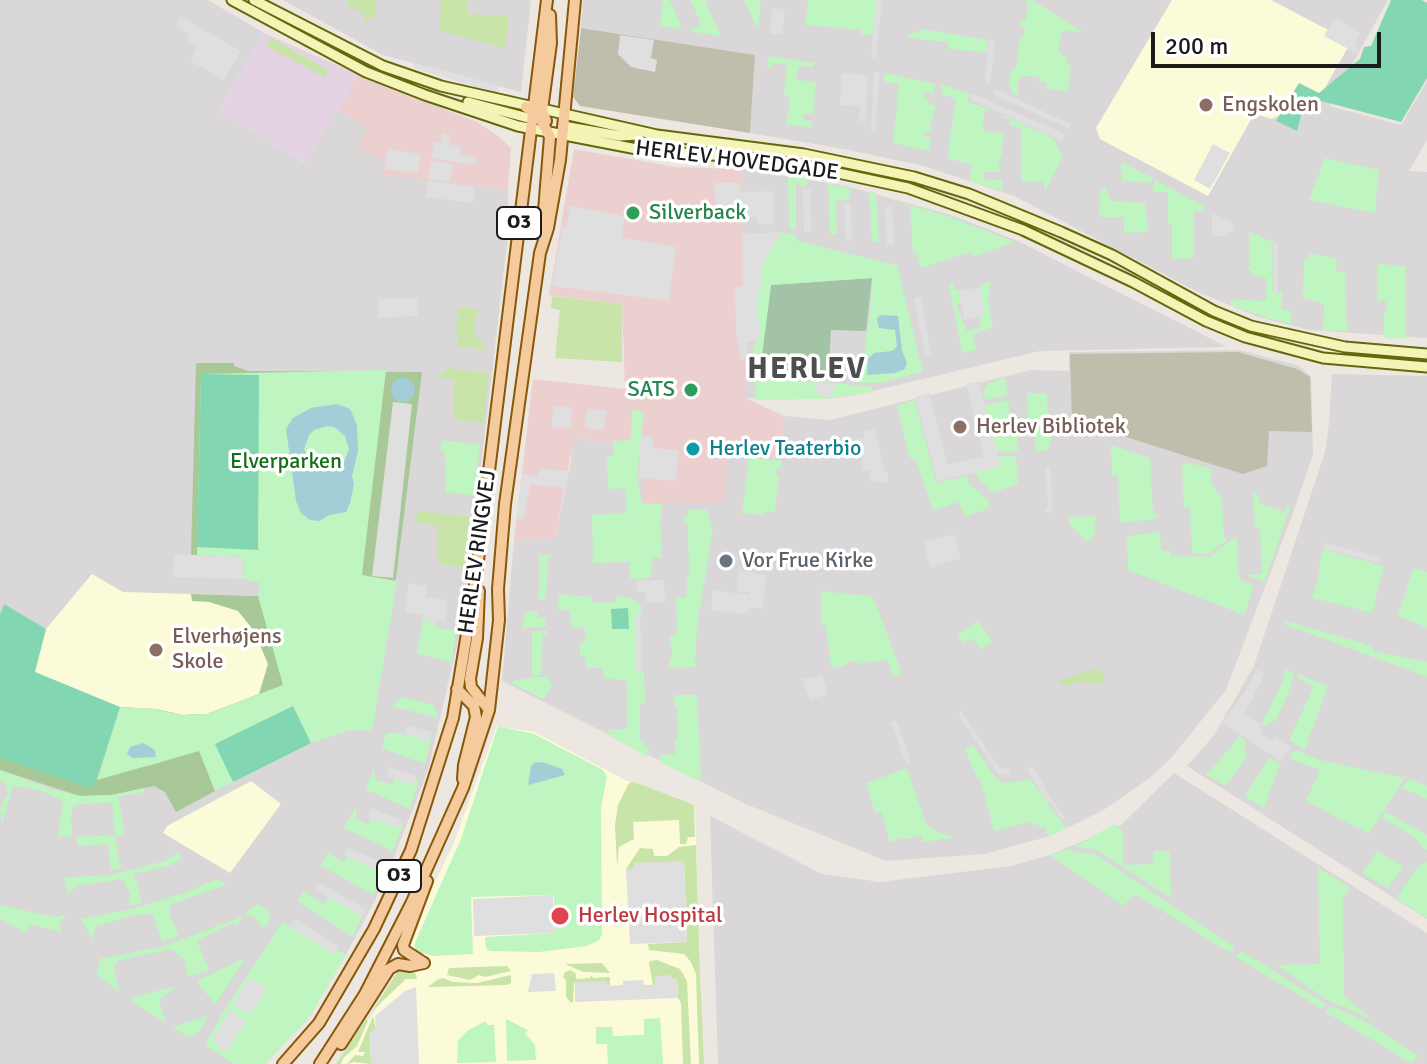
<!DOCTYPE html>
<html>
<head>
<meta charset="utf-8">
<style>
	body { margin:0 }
	#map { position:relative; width:1427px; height:1064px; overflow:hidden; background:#ece7e0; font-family:Signika,sans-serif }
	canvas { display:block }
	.scale { position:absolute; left:1151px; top:32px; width:230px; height:36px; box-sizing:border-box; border:4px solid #1b1b1b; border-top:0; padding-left:10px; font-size:24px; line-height:28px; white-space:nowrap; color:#1b1b1b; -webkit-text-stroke:6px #fff; paint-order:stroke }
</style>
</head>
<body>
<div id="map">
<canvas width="1427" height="1064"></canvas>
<div class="scale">200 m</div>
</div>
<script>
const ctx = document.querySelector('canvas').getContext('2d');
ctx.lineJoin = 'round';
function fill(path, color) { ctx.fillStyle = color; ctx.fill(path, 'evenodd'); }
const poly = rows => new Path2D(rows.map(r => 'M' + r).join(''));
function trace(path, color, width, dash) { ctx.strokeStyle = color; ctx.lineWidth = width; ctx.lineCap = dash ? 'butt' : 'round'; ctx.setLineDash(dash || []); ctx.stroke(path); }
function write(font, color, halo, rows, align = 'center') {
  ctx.font = font + ' Signika,sans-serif'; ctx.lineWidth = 7; ctx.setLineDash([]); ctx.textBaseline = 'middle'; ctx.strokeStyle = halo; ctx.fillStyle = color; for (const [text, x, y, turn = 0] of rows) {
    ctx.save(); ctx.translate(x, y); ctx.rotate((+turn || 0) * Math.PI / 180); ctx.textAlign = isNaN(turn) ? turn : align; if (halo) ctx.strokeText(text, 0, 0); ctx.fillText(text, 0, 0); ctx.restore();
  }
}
fill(poly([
	[0,0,208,0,264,33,219,111,305,163,337,110,368,128,383,158,420,181,420,179,508,190,508,235,463,619,428,770,383,885,349,949,309,1018,265,1064,0,1064],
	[283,0,531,0,521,92,383,55],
	[583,0,1388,0,1329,106,1401,125,1427,81,1427,140,1409,171,1427,172,1427,338,1309,330,1259,317,1198,292,1014,196,924,166,844,149,750,133,755,55,581,28],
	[742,169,846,186,951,215,1018,241,1227,347,1040,351,860,394,827,399,746,398],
	[1239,350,1300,366,1311,377,1313,455,1294,510,1226,690,1172,757,1151,777,1105,809,1069,827,1047,837,984,854,886,861,746,804,502,681,514,541,555,538,571,462,573,438,645,448,723,504,730,453,781,458,784,416,830,420,1031,370,1069,371,1069,352],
	[1332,374,1427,376,1427,919,1187,766,1214,735,1254,666,1325,452,1329,424],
	[1174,773,1427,933,1427,1064,718,1064,710,816,822,874,880,882,1011,866,1047,856,1121,825]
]), '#d9d7d8');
fill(poly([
	[359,75,477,122,499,137,511,148,508,190,382,175,383,159,358,149,367,128,337,110],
	[574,149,676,167,742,169,746,398,784,416,781,458,730,453,724,504,643,503,645,448,574,438,555,538,514,541,533,379,625,389,622,304,549,295]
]), '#ecd0d0');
fill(poly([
	[264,33,359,75,306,163,219,112]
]), '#e4d3e2');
fill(poly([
	[1172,0,1271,0,1351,42,1321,95,1272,119,1254,114,1208,196,1100,139,1096,128],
	[92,574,123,592,258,596,283,685,207,714,183,715,156,709,120,707,34,672,46,629],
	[497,726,534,732,623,779,695,807,703,1064,339,1064,413,955,411,945,433,886,453,845],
	[251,781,281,804,230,873,163,833,167,826]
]), '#fcfbd9');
fill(poly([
	[581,28,755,55,750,133,580,106,573,97],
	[1238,352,1297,369,1310,377,1312,432,1269,431,1267,466,1243,474,1072,420,1070,354]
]), '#bfbead');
fill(poly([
	[348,0,377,0,374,18,369,17,367,22,363,20,364,13,346,5],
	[441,0,467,0,467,14,509,16,505,48,440,31],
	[271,38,329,70,324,77,266,46],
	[552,296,622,304,622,362,555,358,560,310,551,308],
	[459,307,478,309,474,334,488,350,458,347,458,334,455,334],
	[446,368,489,373,483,423,454,420,454,380,437,377,437,373,445,374],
	[417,511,473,517,467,568,438,564,437,526,416,522],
	[1096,668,1106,676,1100,685,1083,682,1064,686,1058,681],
	[634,782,694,805,695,837,688,837,686,844,680,844,679,820,633,822,634,839,619,847,617,867,615,825,618,805,629,783],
	[696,845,700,974,704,1064,699,1064,696,974,691,962,684,954,649,950,648,944,687,942,684,862,635,863,634,869,626,869,640,848,653,849,654,856,667,856,679,847],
	[657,960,680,969,687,981,691,1064,683,1064,681,1003,678,998,677,979,655,977,655,985,653,985,649,964,650,961],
	[602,963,610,973,583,972,565,964],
	[507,966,511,971,485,977,479,975,470,980,447,975,449,968],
	[400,968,415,972,417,979,406,979,373,1010],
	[571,970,576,974,576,979,590,978,592,975,593,978,610,977,610,985,608,986,606,982,574,983,573,1002,571,1003,566,997,566,980,563,978,565,972],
	[511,975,511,983,507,985,428,987,437,980,443,978,453,982,477,983],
	[373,1016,376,1029,370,1033,371,1064,354,1062,347,1064,355,1055,363,1056,365,1052,358,1052],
	[366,1019,368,1021,357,1046,344,1057,341,1064,336,1064]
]), '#c8e4a8');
fill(poly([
	[196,363,234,363,234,366,248,371,422,372,393,602,243,579,243,557,191,555],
	[191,594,258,596,372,730,288,703,145,767,200,750,215,791,176,812,165,792,154,786,112,795,80,796,0,770,0,758,93,789,120,707,156,709,183,715,207,714,259,694,268,664,254,631,238,611,209,602,192,601]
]), '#a8c898');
fill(poly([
	[872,278,866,331,831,330,828,380,774,377,775,373,760,370,771,285]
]), '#a3c3a6');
fill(poly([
	[663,0,670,0,681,25,680,30,660,25],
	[690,0,707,0,706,3,721,36,688,31,698,26,700,21],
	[744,0,761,0,758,30],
	[808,0,877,0,874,35,861,34,861,30,805,25],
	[1026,0,1032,0,1083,32,1062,31,1058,51,1067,58,1066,65,1071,65,1068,91,1046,89,1047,83,1039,82,1039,77,1023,76,1018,80,1018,96,1011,93,1012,87,1009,87,1011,69,1016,69,1020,36,1024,36,1025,28,1020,26,1021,20,1026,20,1028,6],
	[923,29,988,40,987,52,948,49,948,42,908,38,906,36],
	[768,56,814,63,814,67,799,66,796,79,816,83,813,113,803,115,804,119,812,122,812,128,786,124,790,98,784,96,787,65,773,63,772,68,767,67],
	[885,73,936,84,933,94,924,91,923,97,929,99,928,104,936,106,930,126,932,132,924,132,924,136,931,137,929,151,893,143,899,84,884,82],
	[941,85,970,93,967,101,991,111,984,111,983,132,1003,133,1002,156,999,161,999,172,984,172,983,179,1002,180,1002,191,970,181,971,165,947,158,956,99,942,94],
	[1003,115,1053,138,1063,156,1045,192,1044,182,1021,182,1021,130,1009,124,1009,119,1003,118],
	[1325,158,1379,170,1375,213,1309,200],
	[1121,162,1153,178,1151,183,1122,181],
	[788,176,807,179,807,186,799,187,799,183,796,183,796,230,789,229],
	[1155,180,1205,207,1202,211,1194,212,1194,258,1172,259,1172,224,1168,224,1168,192,1152,192],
	[828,184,849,188,849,200,836,201,837,234,830,234],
	[1101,188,1106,188,1111,201,1145,203,1149,232,1124,233,1124,217,1099,217],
	[869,191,876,193,879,241,872,241],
	[910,205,950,217,1015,242,972,257,970,252,921,268,917,254,913,254],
	[1249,231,1272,242,1273,292,1275,294,1282,291,1282,309,1291,311,1292,324,1267,318,1230,305,1233,299,1263,301,1266,299,1267,279,1253,275,1247,268,1251,265,1249,258],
	[781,232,796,235,797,241,897,265,923,372,880,383,860,383,871,306,872,278,771,285,760,370,757,369,753,344,758,340,760,330,756,311,764,261],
	[1310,253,1337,259,1336,272,1345,272,1347,331,1323,331,1324,304,1303,298,1304,259,1308,260],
	[1378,264,1405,266,1406,339,1384,338,1384,314,1388,306,1384,300,1377,302],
	[991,281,988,299,993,327,973,334,976,350,962,353,949,285,953,283,955,291,959,290,961,302,956,304,967,331,981,327,979,317,984,316,980,285],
	[386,370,362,575,397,581,372,730,347,731,311,743,215,791,199,751,97,780,120,707,156,709,183,715,207,714,283,685,258,596,260,583,243,579,244,557,197,555,201,374],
	[1006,377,1007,395,985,400,983,392,988,383],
	[756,378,834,383,872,387,873,392,822,399,755,400],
	[1027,393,1047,393,1049,435,1052,436,1048,450,1036,451,1033,420,1028,420],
	[915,400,936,483,967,476,969,483,988,500,990,508,965,517,959,502,933,511,916,460,909,457,897,405],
	[1008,400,1011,424,1017,424,1018,451,997,452,985,405],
	[632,410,644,411,637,477,642,503,661,504,662,517,660,518,662,558,653,558,650,578,630,579,629,562,593,563,592,515,627,513,625,488,608,489,607,457,614,456,613,441,631,440],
	[442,440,480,445,474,496,446,492,445,452,440,450],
	[1111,445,1150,458,1153,514,1158,514,1157,519,1120,523,1118,476,1112,476],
	[998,456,1016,456,1018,484,993,493,978,478,976,472,1000,466],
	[749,457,782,461,781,468,777,469,776,474,779,476,775,512,766,511,765,515,742,513],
	[1189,463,1212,469,1211,480,1215,490,1222,496,1224,537,1228,539,1209,554,1192,554,1190,507,1184,507,1182,464],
	[1253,488,1260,499,1259,504,1285,511,1287,506,1290,507,1265,582,1245,575,1262,574,1260,527,1255,527],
	[688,510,707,510,713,529,697,627,695,667,669,668,669,658,673,657,669,637,677,634,676,598,686,598,687,580,689,579,688,525,685,525,684,518,688,518],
	[1095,516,1095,534,1088,543,1068,523,1070,517],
	[1160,532,1161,550,1170,551,1171,556,1210,557,1234,537,1237,539,1239,579,1254,586,1244,615,1128,570,1127,536],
	[1323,549,1384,566,1372,613,1312,598,1320,571,1318,570],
	[539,555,553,555,549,557,545,600,537,600,539,591],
	[1413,568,1427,572,1427,628,1398,616],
	[821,591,869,596,874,599,902,674,893,676,887,660,855,664,854,661,847,661,846,666,831,668,826,625,821,625],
	[561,594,591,597,593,603,615,602,618,596,626,597,635,600,640,606,642,612,635,615,637,671,644,672,645,703,640,705,640,740,643,741,643,746,649,747,648,757,609,735,609,729,627,729,627,681,604,678,602,668,586,668,585,657,580,656,580,643,585,642,585,628,571,627,570,610,558,610,559,595],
	[525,611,538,611,538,618,546,618,546,627,522,628],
	[424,614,426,621,436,622,436,628,456,630,452,662,417,654],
	[978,621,993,642,980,650,973,638,964,644,957,635],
	[1286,621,1356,641,1373,647,1373,651,1427,662,1427,677,1284,624],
	[532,631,548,631,548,634,543,634,541,675,532,675],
	[1285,669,1294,673,1288,694,1276,720,1265,726,1261,724,1285,678,1282,676],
	[1298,674,1328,686,1305,750,1289,740,1314,686,1296,677],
	[547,676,553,686,543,699,511,683,515,680],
	[674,695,697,695,701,776,698,781,660,762,659,755,675,754,675,740,678,740,677,706,674,706],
	[401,697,434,705,438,718,392,706],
	[498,726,534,734,603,770,607,777,601,807,602,934,599,940,587,946,539,952,490,951,486,948,485,937,555,933,554,895,471,897,473,954,435,956,417,952,414,945,461,839],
	[386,733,401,733,428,741,432,736,425,764,382,748],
	[1240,736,1246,740,1244,747,1247,757,1226,786,1206,775],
	[973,745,993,774,1003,783,1031,780,1066,828,1048,836,1045,827,1039,828,1038,824,1033,825,1031,822,994,831,980,779,977,779,965,749],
	[1295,750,1324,761,1405,778,1369,834,1306,801,1320,770,1288,758],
	[1270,757,1280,764,1264,808,1244,796],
	[907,768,926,823,934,830,954,838,923,842,921,836,912,837,912,839,897,838,896,841,890,842,881,811,875,813,866,783],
	[374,769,376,780,392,785,394,779,413,784,415,779,419,781,410,809,365,789],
	[0,770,51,789,80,796,112,795,144,788,144,792,118,797,125,834,115,836,121,868,111,870,108,844,77,846,77,837,115,835,112,802,74,805,71,814,72,837,58,836,63,801,39,790,13,786,2,824,0,809,8,792,6,784,0,781],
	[1409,779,1427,786,1427,799,1402,788],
	[356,806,356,819,368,824,371,818,398,828,400,823,403,824,393,851,344,828],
	[1386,812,1427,835,1427,849,1424,850,1418,840,1381,817],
	[1115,824,1123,832,1123,865,1153,864,1153,851,1170,851,1171,898,1097,850,1074,847],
	[1069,849,1075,852,1095,854,1235,947,1230,953,1135,894,1123,906,1050,855],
	[1377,851,1403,866,1388,889,1362,873],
	[177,853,183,858,172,865,134,874,142,903,129,906,130,894,123,879,77,886,68,894,64,878,110,875,165,861],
	[328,853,343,862,347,856,383,873,373,895,320,865],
	[1427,862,1427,918,1396,898,1418,866],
	[1318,868,1350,887,1343,900,1344,996,1373,1020,1329,1001,1276,965,1320,964],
	[217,879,227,885,175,903,170,907,170,916,179,935,162,942,152,914,134,915,97,926,94,930,93,940,80,919,132,909,186,892],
	[304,891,324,904,328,897,362,916,353,937,297,901],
	[257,904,267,909,269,914,270,920,263,929,252,916,245,915,236,926,233,923,197,941,209,970,188,977,185,961,172,949,120,960,114,966,119,992,97,975,100,959,164,946,241,917],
	[0,905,55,917,66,915,59,924,62,933,31,924,25,933,0,918],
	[283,921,334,953,337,949,346,955,309,1018,265,1064,234,1064,205,1045,221,1016],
	[1242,951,1326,1004,1322,1009,1235,957],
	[242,959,244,961,215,1005,197,981],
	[176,986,159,1001,166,1023,130,1000,132,997],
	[1331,1006,1361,1019,1419,1056,1411,1063,1325,1012],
	[205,1016,208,1017,196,1035,189,1037,172,1027],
	[660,1018,663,1064,608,1064,607,1044,596,1044,596,1027,612,1027,613,1036,644,1035,644,1019],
	[506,1019,528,1030,525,1033,535,1045,536,1060,507,1061],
	[486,1021,487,1025,494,1025,496,1062,457,1063,458,1041,468,1030]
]), '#bef5c0');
fill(poly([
	[1391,0,1422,0,1427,3,1427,78,1401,122,1306,97,1297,131,1276,121,1299,83,1319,93,1360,59,1364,47,1371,46],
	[201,374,259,375,258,550,197,547],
	[4,604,46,629,35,672,120,707,93,789,0,758,0,615],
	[628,608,629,629,612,629,611,609],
	[293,706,311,743,233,782,215,744]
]), '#82d7b2');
fill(poly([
	[877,0,882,0,876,58,871,57],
	[772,8,785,9,782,35,770,34],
	[181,17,241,51,224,80,190,61,197,48,187,42,190,35,176,27],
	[1334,18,1360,32,1354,44,1359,48,1356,53,1324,36],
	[620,35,654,40,651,58,657,60,655,72,631,67,618,54],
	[989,39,995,40,990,83,985,82],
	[414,63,499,85,497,93,413,68],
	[874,72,880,73,875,131,871,130],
	[842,73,868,75,865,121,859,121,860,106,840,105],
	[995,89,1071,124,1069,129,993,94],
	[971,93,1065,134,1062,141,969,99],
	[442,133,450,134,448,144,461,147,461,155,476,157,475,165,431,158,434,141,441,142],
	[1213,144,1230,153,1210,189,1194,180],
	[387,149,420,154,418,173,385,169],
	[431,161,453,164,450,182,428,179],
	[428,181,475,187,473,203,426,197],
	[714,183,740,183,740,192,773,191,774,225,757,224,756,217,718,221],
	[803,189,810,189,811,232,804,232],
	[844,203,851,203,852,241,846,241],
	[570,206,625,216,622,238,676,247,669,301,552,286,562,228,566,228],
	[892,206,894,244,887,245,885,207],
	[1212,213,1234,224,1234,230,1223,236,1212,236],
	[781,232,764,261,756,311,761,335,758,340,746,343,749,362,741,360,736,329,735,288,743,285,742,234],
	[1273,242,1278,244,1278,291,1274,294],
	[980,288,985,316,964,320,959,290],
	[921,297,931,355,925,356,914,298],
	[417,298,418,316,378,318,378,299],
	[979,381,1001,466,937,482,915,397,929,393,948,465,984,456,966,384],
	[814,382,832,384,837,385,830,396,822,397,815,390],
	[393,402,412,404,393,578,372,576],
	[553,406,572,407,571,428,552,427],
	[587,409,606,410,604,430,585,428],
	[875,429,884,470,888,473,887,483,870,481,870,470,864,471,856,439,865,437,864,432],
	[641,436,653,437,653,448,678,450,676,481,639,478],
	[1050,466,1053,506,1050,514,1045,511,1048,505,1045,467],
	[539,469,569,471,566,488,530,484,524,519,516,519,522,474,537,476],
	[954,534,961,558,930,568,924,542],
	[1325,543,1382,558,1380,563,1324,549],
	[174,554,244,557,243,579,173,577],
	[739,571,766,575,765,589,752,588,765,590,762,609,749,607,748,613,740,614,711,610,713,590,750,595,750,592,736,592],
	[664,580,665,602,646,602,645,592,637,592,637,581],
	[409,583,427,586,426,597,448,600,445,621,425,621,426,615,405,612],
	[640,612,642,671,636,671,635,614],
	[1256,670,1265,673,1244,715,1260,724,1261,734,1272,741,1275,737,1291,747,1281,762,1223,722,1246,690],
	[822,676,828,694,810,700,802,679],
	[960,709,1000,768,1009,769,1010,774,1000,775,997,772,959,716],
	[897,721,911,763,906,764,891,722],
	[407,725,432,732,429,742,404,734],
	[1033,766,1049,795,1066,818,1061,820,1053,806,1044,798,1027,768],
	[389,767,416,776,414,785,386,776],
	[371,808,401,820,398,828,367,816],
	[347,847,387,865,383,873,344,855],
	[684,861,687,942,630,944,626,869,634,869,634,863],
	[318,882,366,909,362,916,314,889],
	[553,895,554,911,557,911,557,915,554,918,555,933,474,936,473,899],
	[295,919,339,946,334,954,290,927],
	[554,973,556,991,528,992,532,974],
	[670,975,671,979,677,978,678,998,575,1002,575,982,606,981,608,986,623,985,623,981,643,980,644,985,655,985,655,976],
	[250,978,267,989,250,1015,233,1004],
	[416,987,419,1064,371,1064,370,1033,376,1029,375,1016,405,991],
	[230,1010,246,1021,226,1053,217,1048,220,1045,212,1040]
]), '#dfdfdf');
fill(poly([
	[880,315,898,316,902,351,907,363,905,369,895,373,867,375,868,359,874,353,892,351,897,346,895,330,879,328,877,319],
	'391 390a12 12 0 1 1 24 0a12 12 0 1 1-24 0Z',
	[337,404,350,409,357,425,358,451,352,476,354,484,350,503,346,512,329,515,319,521,310,520,301,513,296,501,286,429,293,418,311,408],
	[327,426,334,427,345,436,349,449,344,462,338,467,323,470,310,463,304,449,309,435,314,430],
	[143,743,155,750,156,757,133,758,127,754,130,747],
	[542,762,562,769,565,775,528,785,531,766,534,763]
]), '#a3ced7');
const secondary = poly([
	[232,0,366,72,425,95,518,126,642,150,752,158,801,165,908,188,1023,230,1133,282,1206,321,1245,337,1323,358,1427,367],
	[254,0,383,66,441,86,657,135,804,154,914,177,969,194,1061,232,1112,255,1214,311,1251,326,1345,347,1427,354],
	[468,102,532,119],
	[563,126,620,136,638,135]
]);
const primary = poly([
	[526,107,539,116,550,137,542,235],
	[546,121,542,110,551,43,550,15],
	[479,591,477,638,470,679,471,687,489,710],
	[457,689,474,706,476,717,464,765,463,779],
	[424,963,404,950,403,945,427,881],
	[341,1044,389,969,398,964,410,966,424,963],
	[283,1064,319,1023,374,929,411,850,453,718,475,585,547,0],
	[320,1064,365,994,411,904,463,788,489,710,499,620,498,589,505,504,540,253,548,228,560,160,575,0]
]);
trace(secondary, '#62680b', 13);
trace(primary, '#87570a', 14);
trace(secondary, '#f4f4b6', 9);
trace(primary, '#f5ca9c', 10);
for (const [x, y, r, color] of [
	[1206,105,8,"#8d6e63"],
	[633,213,8,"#2e9e5b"],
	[691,390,8,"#2e9e5b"],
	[960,427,8,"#8d6e63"],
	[693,449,8,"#0f9aa8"],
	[726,561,8,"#6b7280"],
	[156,650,8,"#8d6e63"],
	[560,916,10,"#e0444e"]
]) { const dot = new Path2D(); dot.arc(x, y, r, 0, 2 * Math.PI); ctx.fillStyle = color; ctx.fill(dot); trace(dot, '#fff', 3); }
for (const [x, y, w] of [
	[519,223,44],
	[399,876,44]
]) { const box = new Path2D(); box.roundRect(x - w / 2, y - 16, w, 32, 6); ctx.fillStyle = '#fff'; ctx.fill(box); trace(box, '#1b1b1b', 2); }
write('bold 20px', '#1b1b1b', null, [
	["O3",519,223],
	["O3",399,876]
]);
write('22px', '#785e54', '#fff', [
	["Engskolen",1222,105],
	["Herlev Bibliotek",976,427],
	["Elverhøjens",172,637],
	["Skole",172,662]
], 'left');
write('22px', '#1b1b1b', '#fff', [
	["HERLEV HOVEDGADE",737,161,7],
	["HERLEV RINGVEJ",478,552,-82]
]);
write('22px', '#27864d', '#fff', [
	["Silverback",649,213],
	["SATS",675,390,"right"]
], 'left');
write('22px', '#0d838f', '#fff', [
	["Herlev Teaterbio",709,449]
], 'left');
write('22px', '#126f15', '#fff', [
	["Elverparken",286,462]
]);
write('22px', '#5b616d', '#fff', [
	["Vor Frue Kirke",742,561]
], 'left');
write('22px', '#be3a42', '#fff', [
	["Herlev Hospital",578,916]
], 'left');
ctx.letterSpacing = '2px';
write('bold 30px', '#4e4e4e', '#fff', [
	["HERLEV",807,370]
]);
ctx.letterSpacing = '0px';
</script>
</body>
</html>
